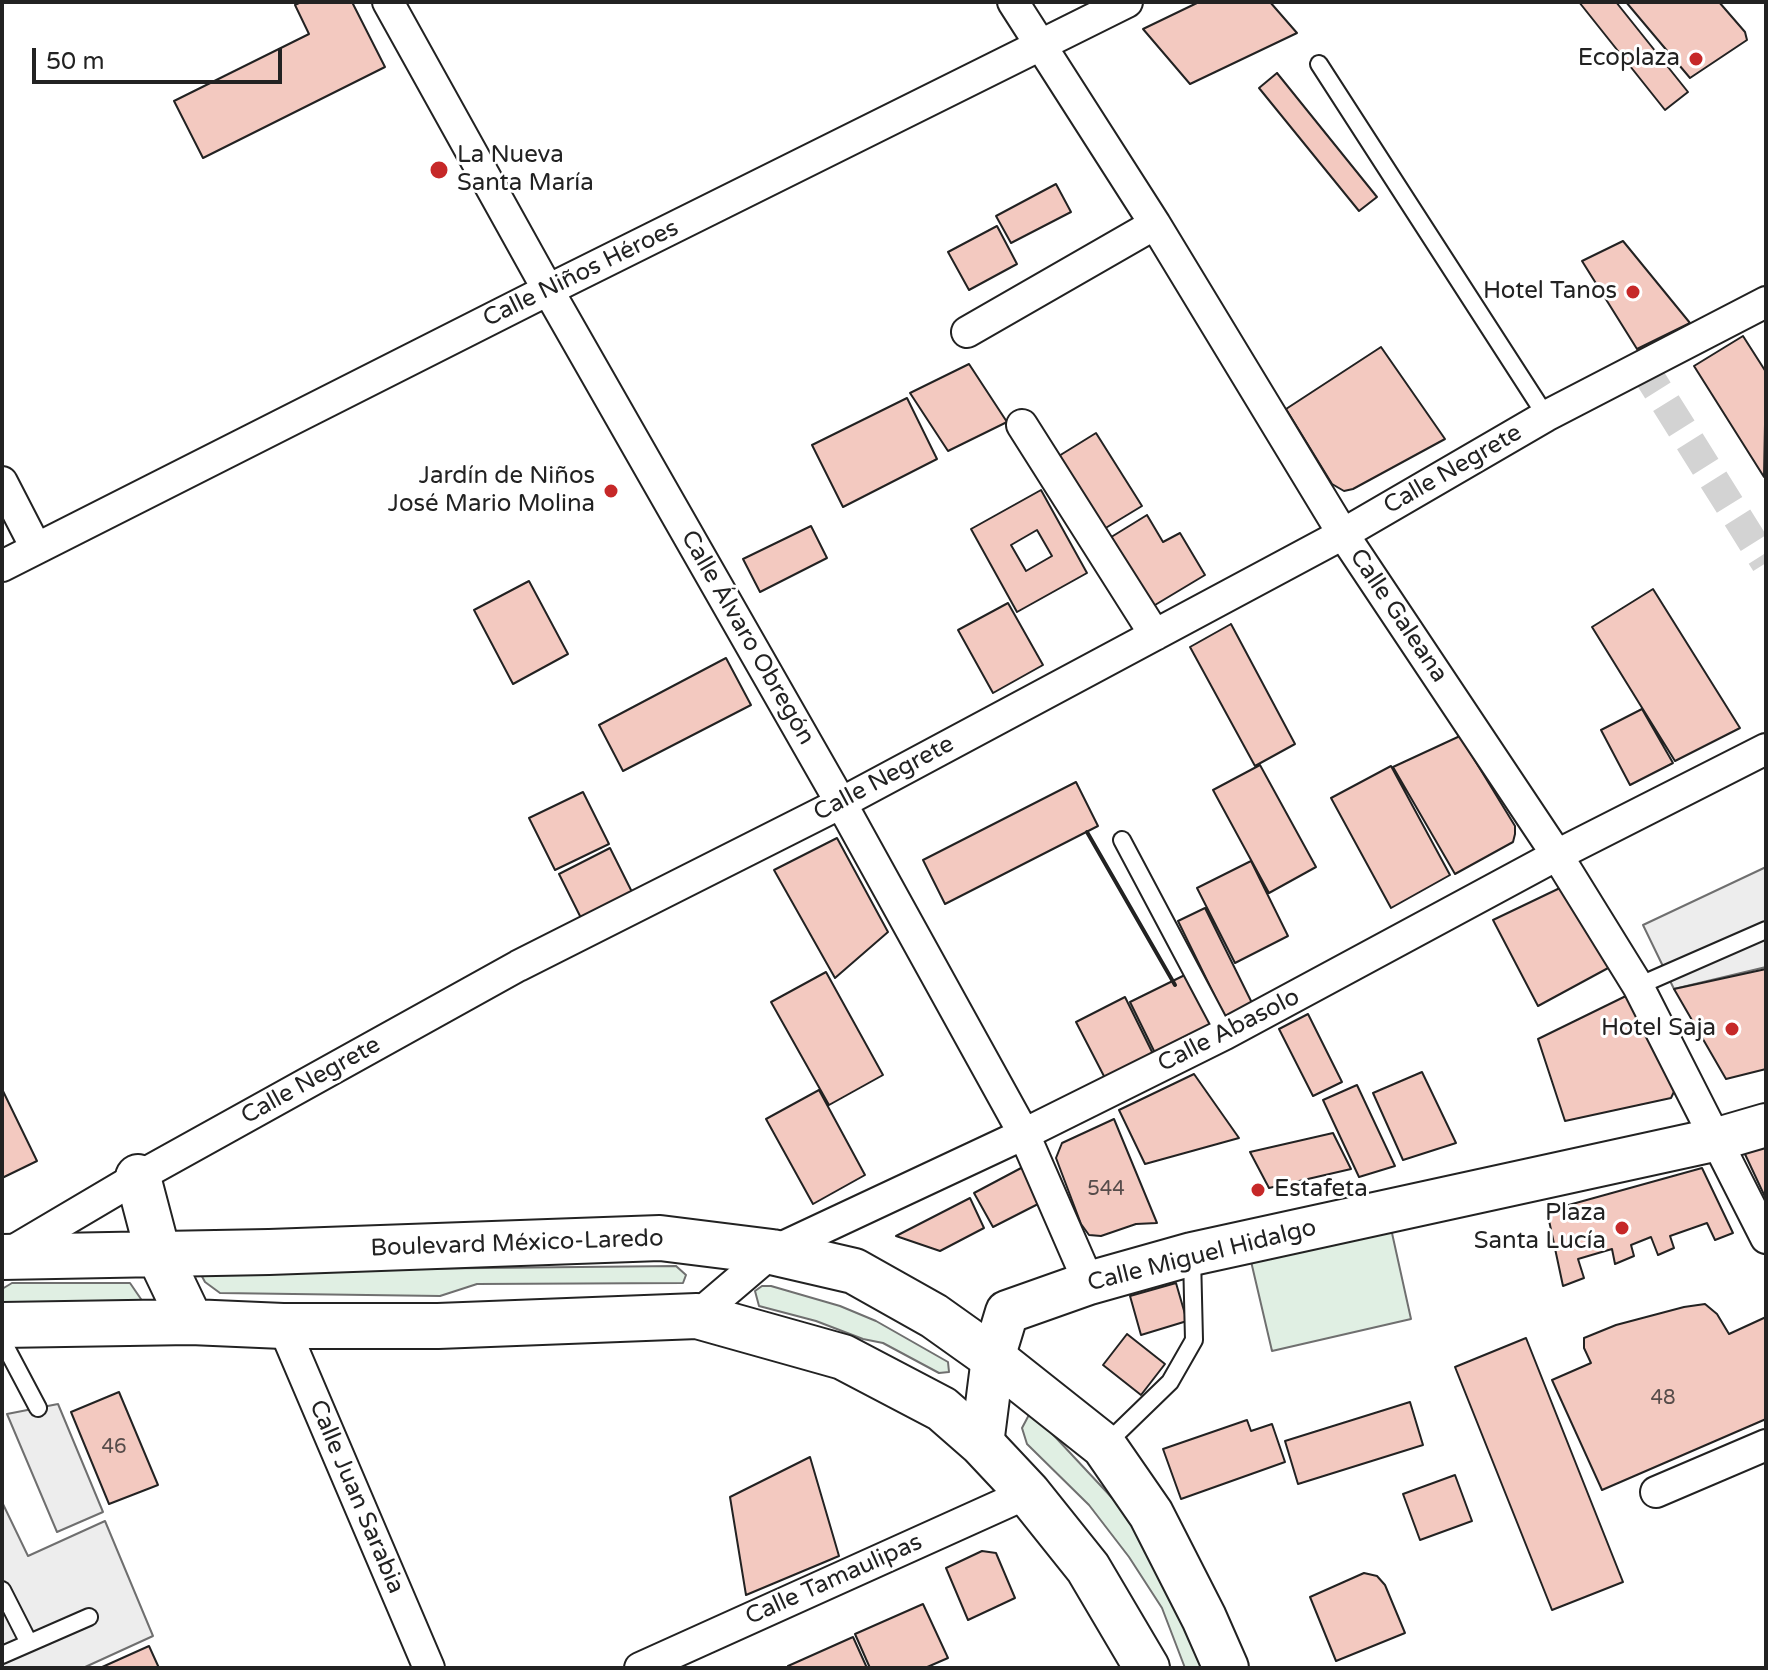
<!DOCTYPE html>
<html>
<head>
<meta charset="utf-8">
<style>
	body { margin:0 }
	#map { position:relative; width:1768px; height:1670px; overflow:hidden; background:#fff; font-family:"Varela Round",sans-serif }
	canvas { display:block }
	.frame { position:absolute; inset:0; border:4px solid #222; pointer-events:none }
	.scale { position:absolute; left:32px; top:48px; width:250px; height:36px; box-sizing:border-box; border:4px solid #222; border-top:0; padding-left:10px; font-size:24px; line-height:28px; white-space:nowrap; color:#222; -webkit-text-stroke:6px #fff; paint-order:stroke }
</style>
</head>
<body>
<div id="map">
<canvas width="1768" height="1670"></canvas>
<div class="frame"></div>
<div class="scale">50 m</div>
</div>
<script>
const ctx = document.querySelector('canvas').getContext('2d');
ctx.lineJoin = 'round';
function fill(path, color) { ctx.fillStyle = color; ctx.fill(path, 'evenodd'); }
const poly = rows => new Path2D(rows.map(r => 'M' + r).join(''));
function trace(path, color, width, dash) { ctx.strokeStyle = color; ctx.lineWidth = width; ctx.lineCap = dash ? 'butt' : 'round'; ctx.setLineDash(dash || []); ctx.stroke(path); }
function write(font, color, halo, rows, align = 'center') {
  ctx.font = font + ' "Varela Round",sans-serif'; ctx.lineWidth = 6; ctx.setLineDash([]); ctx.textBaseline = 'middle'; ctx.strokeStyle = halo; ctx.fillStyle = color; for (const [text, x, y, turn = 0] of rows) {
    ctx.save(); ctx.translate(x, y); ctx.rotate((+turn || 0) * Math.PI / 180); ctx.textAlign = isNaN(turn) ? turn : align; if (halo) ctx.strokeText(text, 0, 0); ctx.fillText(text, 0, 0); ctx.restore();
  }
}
const green = poly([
	[1390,1224,1411,1319,1272,1351,1250,1257,1390,1224],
	[676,1266,686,1275,683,1283,477,1284,440,1296,220,1293,205,1282,199,1271,676,1266],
	[12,1283,130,1283,143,1302,2,1303,2,1289,12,1283],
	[762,1286,771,1286,840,1306,876,1321,948,1362,949,1372,939,1373,883,1343,863,1339,816,1321,759,1306,755,1291,762,1286],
	[1031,1411,1115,1501,1144,1544,1206,1668,1185,1668,1162,1608,1129,1557,1089,1505,1027,1444,1022,1428,1031,1411]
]);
fill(green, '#e0efe3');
trace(green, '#6f6f6f', 2);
const parking = poly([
	[1766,867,1766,967,1674,989,1643,925,1766,867],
	[58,1404,103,1512,57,1532,7,1414,58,1404],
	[2,1502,28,1556,105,1521,153,1636,83,1668,2,1668,2,1502]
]);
fill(parking, '#ededed');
trace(parking, '#6f6f6f', 2);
const building = poly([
	[301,2,352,2,385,67,203,158,174,101,309,34,295,5,301,2],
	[1199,2,1270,2,1297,33,1190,84,1143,29,1199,2],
	[1579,2,1616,2,1688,92,1665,110,1579,2],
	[1626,2,1719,2,1745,32,1747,40,1690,78,1626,2],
	[1277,73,1377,197,1359,211,1259,88,1277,73],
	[1056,184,1071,212,1011,243,996,216,1056,184],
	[997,226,1017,264,969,290,948,252,997,226],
	[1623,241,1690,323,1637,349,1582,261,1623,241],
	[1743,336,1766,372,1764,477,1694,366,1743,336],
	[1381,347,1445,439,1353,489,1344,491,1332,484,1286,409,1381,347],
	[969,364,1007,422,948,451,910,393,969,364],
	[907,398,937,459,843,507,812,445,907,398],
	[1096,433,1142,506,1099,532,1054,459,1096,433],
	[1041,490,1087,573,1017,612,971,529,1041,490],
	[1037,530,1052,556,1026,571,1011,545,1037,530],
	[1147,515,1163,542,1180,533,1205,575,1150,608,1108,539,1147,515],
	[811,526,827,558,760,592,743,559,811,526],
	[529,581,568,654,513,684,474,610,529,581],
	[1653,589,1740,728,1675,761,1592,627,1653,589],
	[1008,603,1043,665,993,693,958,630,1008,603],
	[1231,624,1295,744,1255,766,1190,647,1231,624],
	[726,658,751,705,623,771,599,725,726,658],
	[1642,709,1673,763,1630,785,1601,730,1642,709],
	[1460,736,1515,826,1515,834,1513,842,1455,874,1393,767,1460,736],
	[1260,765,1316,867,1269,893,1213,790,1260,765],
	[1391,766,1450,875,1391,908,1331,798,1391,766],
	[1076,782,1098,826,945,904,923,860,1076,782],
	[583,792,609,844,555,870,529,818,583,792],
	[837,838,888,932,835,978,774,870,837,838],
	[610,848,633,894,582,920,559,874,610,848],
	[1251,861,1288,936,1235,963,1197,888,1251,861],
	[1562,887,1610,967,1538,1006,1493,920,1562,887],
	[1205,908,1254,1007,1227,1021,1178,921,1205,908],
	[1199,968,1226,1022,1157,1057,1130,1002,1199,968],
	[1766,969,1766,1069,1726,1079,1674,989,1766,969],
	[826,972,883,1075,829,1105,771,1002,826,972],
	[1632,993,1680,1079,1671,1098,1565,1121,1538,1039,1632,993],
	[1125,997,1155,1058,1107,1082,1076,1022,1125,997],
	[1308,1014,1342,1082,1313,1096,1279,1029,1308,1014],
	[1422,1072,1456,1143,1403,1160,1373,1093,1422,1072],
	[1194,1074,1239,1138,1145,1164,1119,1110,1194,1074],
	[1357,1085,1395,1166,1359,1177,1323,1100,1357,1085],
	[2,1089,37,1161,2,1178,2,1089],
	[819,1090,865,1175,813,1204,766,1119,819,1090],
	[1114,1119,1157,1223,1136,1224,1101,1236,1089,1235,1081,1224,1056,1158,1062,1143,1114,1119],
	[1333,1133,1351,1169,1269,1188,1250,1152,1333,1133],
	[1766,1145,1766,1199,1744,1152,1766,1145],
	[1023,1167,1042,1202,993,1227,974,1193,1023,1167],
	[1702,1168,1733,1233,1715,1240,1707,1223,1670,1236,1674,1248,1658,1255,1651,1237,1631,1245,1634,1256,1615,1264,1612,1249,1578,1259,1584,1278,1563,1286,1547,1211,1702,1168],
	[970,1198,984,1228,940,1251,896,1236,970,1198],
	[1176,1283,1187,1321,1141,1335,1130,1296,1176,1283],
	[1705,1304,1717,1314,1729,1334,1766,1317,1766,1419,1602,1490,1552,1380,1591,1363,1584,1348,1584,1338,1616,1325,1684,1307,1705,1304],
	[1127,1334,1165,1364,1141,1395,1103,1365,1127,1334],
	[1526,1338,1623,1582,1552,1610,1455,1367,1526,1338],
	[119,1392,158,1485,109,1504,71,1412,119,1392],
	[1410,1402,1423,1445,1298,1484,1285,1441,1410,1402],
	[1247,1420,1251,1431,1272,1424,1285,1462,1181,1499,1163,1449,1247,1420],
	[810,1457,839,1556,746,1595,730,1497,810,1457],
	[1455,1475,1472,1521,1420,1540,1403,1494,1455,1475],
	[982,1551,996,1553,1015,1598,968,1620,946,1568,982,1551],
	[1364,1573,1377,1576,1385,1585,1405,1633,1336,1661,1310,1597,1364,1573],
	[923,1604,948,1658,925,1668,870,1668,855,1634,923,1604],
	[853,1637,867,1668,789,1668,788,1666,853,1637],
	[149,1646,159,1668,100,1668,149,1646]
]);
fill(building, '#f3c9c0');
trace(building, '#222', 2);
trace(poly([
	[1642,365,1766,563]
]), '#d3d3d3', 30, [30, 15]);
const lane = poly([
	[1319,64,1546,416],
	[1122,840,1225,1034],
	[1638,986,1766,930],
	[2,1340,38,1408],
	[1104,1446,1170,1382,1194,1340,1192,1256],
	[2,1590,29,1643],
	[2,1655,89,1617]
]);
const street = poly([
	[388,2,548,290,841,803,1024,1134,1089,1283],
	[1013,2,1155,224,1343,534,1557,855,1638,986,1766,1238],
	[967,332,1155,224],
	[1022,425,1155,635],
	[2,482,36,548],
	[2,566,548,290,1127,2],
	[6,1255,138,1177,518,966,841,803,1343,534,1546,416,1766,302],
	[697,1316,772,1252,1024,1134,1225,1034,1557,855,1766,749],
	[283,1326,429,1668],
	[1656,1492,1766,1445],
	[640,1668,1028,1493]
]);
const secondary = poly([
	[982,1444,993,1358,1007,1312,1089,1283,1192,1254,1718,1139,1766,1125]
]);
const primary = poly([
	[138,1177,158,1253,191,1322],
	[2,1257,269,1252,660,1238,772,1252,854,1271,934,1316,993,1358,1104,1446,1151,1514,1204,1618,1226,1668],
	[2,1325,191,1322,283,1326,438,1326,697,1316,843,1357,942,1409,982,1444,1028,1493,1088,1568,1147,1668]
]);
trace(lane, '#222', 20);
trace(street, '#222', 34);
trace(secondary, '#222', 46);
trace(primary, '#222', 48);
trace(lane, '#fff', 16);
trace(street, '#fff', 30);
trace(secondary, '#fff', 42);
trace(primary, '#fff', 44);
trace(poly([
	[1087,832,1175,985]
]), '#222', 4);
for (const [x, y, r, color] of [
	[1696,59,8,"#c62828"],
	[439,170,10,"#c62828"],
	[1633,292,8,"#c62828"],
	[611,491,8,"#c62828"],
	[1732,1029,8,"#c62828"],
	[1258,1190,8,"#c62828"],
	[1622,1228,8,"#c62828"]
]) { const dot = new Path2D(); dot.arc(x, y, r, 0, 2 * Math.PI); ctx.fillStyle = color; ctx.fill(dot); trace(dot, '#fff', 3); }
write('20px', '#564c4a', null, [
	["544",1106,1190],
	["48",1663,1399],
	["46",114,1448]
]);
write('24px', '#222', '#fff', [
	["Ecoplaza",1680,59],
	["La Nueva",457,156,"left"],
	["Santa María",457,184,"left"],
	["Hotel Tanos",1617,292],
	["Jardín de Niños",595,477],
	["José Mario Molina",595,505],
	["Hotel Saja",1716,1029],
	["Estafeta",1274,1190,"left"],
	["Plaza",1606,1214],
	["Santa Lucía",1606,1242]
], 'right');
write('24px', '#222', '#fff', [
	["Calle Niños Héroes",581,274,-26],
	["Calle Negrete",1453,470,-30],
	["Calle Galeana",1398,616,56],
	["Calle Álvaro Obregón",747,638,60],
	["Calle Negrete",884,779,-28],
	["Calle Abasolo",1229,1031,-27],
	["Calle Negrete",311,1081,-29],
	["Boulevard México-Laredo",517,1244,-2],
	["Calle Miguel Hidalgo",1202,1256,-14],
	["Calle Juan Sarabia",356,1497,67],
	["Calle Tamaulipas",834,1580,-24]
]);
</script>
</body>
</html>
